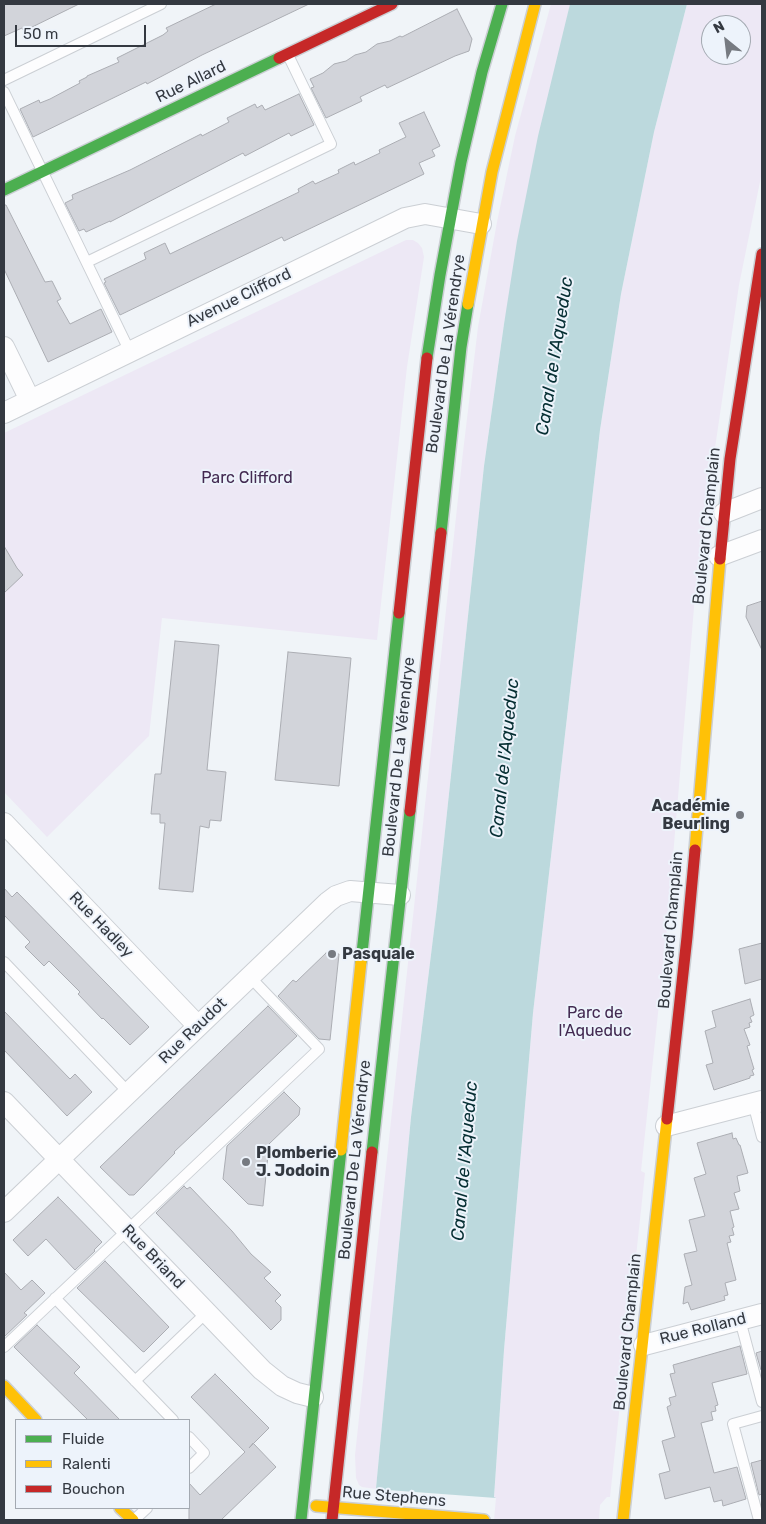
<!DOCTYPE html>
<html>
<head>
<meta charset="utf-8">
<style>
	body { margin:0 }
	#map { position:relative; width:766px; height:1524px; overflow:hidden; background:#f0f4f8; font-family:Rubik,sans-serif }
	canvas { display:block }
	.frame { position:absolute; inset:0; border:5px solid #343941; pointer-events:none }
	.legend { position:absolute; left:15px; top:1419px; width:175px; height:90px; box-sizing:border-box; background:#edf3fb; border:1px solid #a3a9b1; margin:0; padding:6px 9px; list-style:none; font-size:15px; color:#343941 }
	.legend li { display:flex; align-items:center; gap:10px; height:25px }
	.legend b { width:25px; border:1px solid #a3a9b1 }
	.north { position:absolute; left:701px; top:15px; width:50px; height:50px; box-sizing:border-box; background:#edf3fb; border:1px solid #a3a9b1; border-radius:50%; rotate:331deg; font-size:14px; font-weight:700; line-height:20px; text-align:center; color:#343941 }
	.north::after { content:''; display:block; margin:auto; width:18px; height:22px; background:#767a81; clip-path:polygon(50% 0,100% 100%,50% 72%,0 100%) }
	.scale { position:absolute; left:15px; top:25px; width:131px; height:22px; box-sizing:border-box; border:2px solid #343941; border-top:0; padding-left:6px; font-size:15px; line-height:18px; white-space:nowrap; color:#343941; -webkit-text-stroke:4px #edf3fb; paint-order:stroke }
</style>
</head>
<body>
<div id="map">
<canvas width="766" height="1524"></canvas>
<div class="frame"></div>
<ul class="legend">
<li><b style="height:6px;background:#4caf50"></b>Fluide</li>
<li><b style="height:6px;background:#ffc107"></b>Ralenti</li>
<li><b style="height:6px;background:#c62828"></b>Bouchon</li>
</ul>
<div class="north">N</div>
<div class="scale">50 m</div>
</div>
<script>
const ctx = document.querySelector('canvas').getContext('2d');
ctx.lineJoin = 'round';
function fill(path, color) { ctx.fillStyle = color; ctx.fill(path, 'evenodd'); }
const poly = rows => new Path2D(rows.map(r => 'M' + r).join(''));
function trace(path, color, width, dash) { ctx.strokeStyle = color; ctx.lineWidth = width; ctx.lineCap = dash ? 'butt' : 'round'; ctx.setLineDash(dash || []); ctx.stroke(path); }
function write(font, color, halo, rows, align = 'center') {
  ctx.font = font + ' Rubik,sans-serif'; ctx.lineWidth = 4; ctx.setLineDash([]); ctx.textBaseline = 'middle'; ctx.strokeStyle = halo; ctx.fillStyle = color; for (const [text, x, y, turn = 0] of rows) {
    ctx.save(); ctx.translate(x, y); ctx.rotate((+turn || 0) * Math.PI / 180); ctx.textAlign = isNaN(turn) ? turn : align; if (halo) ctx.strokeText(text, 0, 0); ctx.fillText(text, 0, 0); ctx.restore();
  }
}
fill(poly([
	[551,4,570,4,504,324,484,466,437,906,411,1117,376,1489,362,1487,359,1485,356,1478,355,1455,463,452,478,327,497,222,515,136],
	[687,4,762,4,762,172,739,285,706,509,700,596,695,596,666,939,641,1171,645,1173,610,1497,607,1497,600,1505,599,1520,494,1520,494,1498,504,1350,533,1013,600,430,621,294,654,132],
	[711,25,741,25,741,55,711,55],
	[406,240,413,240,418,243,422,248,424,257,407,367,377,640,162,618,149,736,47,837,4,792,4,433]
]), '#ede8f5');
fill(poly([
	[570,4,687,4,654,132,621,294,600,430,533,1013,504,1350,494,1497,496,1498,373,1520,411,1117,437,906,484,466,504,324,517,241,538,136]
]), '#bcd9dd');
fill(poly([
	[374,1489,496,1498,494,1520,371,1520]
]), '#f0f4f8');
const building = poly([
	[4,4,79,4,24,31,22,28,4,36,4,4],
	[216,4,309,4,202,55,147,84,146,82,33,137,20,109,39,100,40,103,50,99,80,83,79,81,87,77,87,76,119,62,117,58,163,35,168,31,166,28,216,4],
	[457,9,472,39,469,51,455,56,387,88,385,85,360,97,362,101,326,118,311,88,314,87,310,79,323,73,334,64,346,61,355,55,366,52,377,44,390,41,400,36,402,37,457,9],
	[299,94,314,125,291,136,289,133,245,156,243,153,110,222,110,221,86,232,84,229,79,231,65,203,73,199,72,195,130,170,201,134,202,136,229,122,227,118,255,104,257,108,262,105,265,110,299,94],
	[424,112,440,146,432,150,435,156,419,163,424,174,284,241,282,237,120,315,104,283,106,282,104,279,146,259,144,253,165,243,170,254,299,192,298,189,313,181,315,184,339,173,338,170,354,162,355,165,380,153,379,150,406,137,399,123,424,112],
	[4,205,6,205,45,282,52,281,61,299,57,301,70,324,101,309,112,332,48,362,4,269,4,205],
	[4,546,17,568,23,575,4,593,4,546],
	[762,601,762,650,746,617,747,606,762,601],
	[175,641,219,645,207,770,226,772,221,821,210,820,209,828,200,826,193,892,159,889,165,823,160,823,160,814,151,814,155,774,161,774,175,641],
	[288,652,351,658,339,786,275,780,288,652],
	[4,888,12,897,17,892,149,1027,130,1045,103,1018,102,1019,78,994,80,992,49,961,44,966,25,947,30,942,4,915,4,888],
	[762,943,762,979,745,984,739,949,762,943],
	[326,953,339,954,330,1040,319,1039,278,996,293,980,296,982,326,953],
	[750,999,754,1015,750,1017,752,1022,749,1023,750,1027,744,1029,750,1045,747,1046,754,1069,752,1070,754,1075,750,1076,750,1078,714,1090,706,1065,713,1063,705,1031,716,1027,712,1011,750,999],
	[268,1006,297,1036,174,1152,175,1153,134,1195,129,1195,100,1167,268,1006],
	[4,1011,70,1079,75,1074,92,1092,67,1116,4,1050,4,1011],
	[284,1092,300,1108,299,1115,269,1144,263,1206,248,1204,223,1179,227,1146,284,1092],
	[732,1133,733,1139,736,1138,739,1145,740,1145,748,1173,737,1176,740,1191,734,1193,739,1209,730,1211,734,1227,732,1228,734,1235,729,1236,731,1242,727,1243,736,1280,725,1283,728,1295,724,1296,725,1300,691,1310,688,1302,683,1304,685,1287,692,1285,684,1254,697,1251,689,1220,705,1216,694,1178,706,1174,697,1143,732,1133],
	[184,1186,187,1189,190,1187,232,1231,251,1254,271,1272,264,1278,281,1295,275,1301,281,1307,281,1320,271,1330,156,1213,184,1186],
	[58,1197,102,1242,94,1250,95,1251,75,1270,46,1239,28,1256,13,1240,58,1197],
	[105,1261,169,1327,144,1352,142,1351,77,1288,105,1261],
	[4,1272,21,1290,32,1280,45,1293,24,1313,27,1315,4,1337,4,1272],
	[37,1325,80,1367,74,1373,120,1420,88,1420,14,1347,37,1325],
	[740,1346,747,1374,712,1383,718,1405,715,1406,716,1411,711,1412,713,1420,701,1423,714,1473,737,1467,746,1499,723,1506,722,1500,714,1502,710,1487,665,1499,659,1474,670,1471,662,1441,675,1437,667,1407,671,1405,669,1398,676,1396,670,1374,675,1373,673,1365,740,1346],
	[762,1351,762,1370,761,1370,756,1353,762,1351],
	[215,1374,269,1428,249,1448,253,1443,276,1467,221,1520,189,1520,189,1483,200,1495,245,1452,191,1397,215,1374],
	[762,1460,762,1494,759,1495,751,1463,762,1460]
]);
fill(building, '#d2d4da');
trace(building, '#abadb3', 1);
const lane = poly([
	[4,80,161,4],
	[4,92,130,352],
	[87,262,331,144,288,55],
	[4,962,129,1093],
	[753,1103,762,1137],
	[55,1298,173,1420],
	[740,1320,762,1402],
	[4,1347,319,1049,250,977],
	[135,1381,206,1313],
	[189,1437,204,1453,189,1468],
	[134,1520,147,1508],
	[759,1520,733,1424,762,1416]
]);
const street = poly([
	[4,347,30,400],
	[4,413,405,218,425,214,481,224],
	[724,513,762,498],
	[719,556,762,540],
	[4,823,198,1026],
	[4,1102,262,1370,282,1386,297,1393,313,1397],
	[666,1126,762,1101],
	[4,1212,328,902,336,896,350,891,400,895],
	[644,1345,762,1314]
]);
const fast = poly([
	[4,190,279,58],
	[427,358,440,275,461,162,482,72,502,4],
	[441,533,461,347,468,304],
	[361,962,399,613],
	[372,1152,410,811],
	[301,1520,341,1150]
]);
const slow = poly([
	[468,304,492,172,535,4],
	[695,850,720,559],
	[341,1150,361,962],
	[4,1386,36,1420],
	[316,1506,484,1520],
	[120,1508,133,1520],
	[623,1520,667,1119]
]);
const jam = poly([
	[279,58,392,4],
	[720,559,730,459,762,254],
	[399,613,427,358],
	[410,811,441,533],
	[667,1119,687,937,695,850],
	[332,1520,372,1152]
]);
trace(lane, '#cbcfd4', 12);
trace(street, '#cbcfd4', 22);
trace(fast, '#cbcfd4', 14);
trace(slow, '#cbcfd4', 14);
trace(jam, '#cbcfd4', 14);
trace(lane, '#fdfdfe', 10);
trace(street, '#fdfdfe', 20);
trace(fast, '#4caf50', 11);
trace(slow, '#ffc107', 11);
trace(jam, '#c62828', 11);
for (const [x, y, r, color] of [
	[740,815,5,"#767a81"],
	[332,954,5,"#767a81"],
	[246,1162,5,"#767a81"]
]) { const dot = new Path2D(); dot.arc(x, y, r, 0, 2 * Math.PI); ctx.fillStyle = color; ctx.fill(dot); trace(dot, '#edf3fb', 2); }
write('16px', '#343941', '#edf3fb', [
	["Rue Allard",191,82,-26],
	["Avenue Clifford",239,298,-26],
	["Boulevard De La Vérendrye",446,354,-82],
	["Boulevard Champlain",707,526,-84],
	["Boulevard De La Vérendrye",399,757,-84],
	["Rue Hadley",101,925,46],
	["Boulevard Champlain",671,930,-85],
	["Rue Raudot",193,1031,-44],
	["Boulevard De La Vérendrye",355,1160,-84],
	["Rue Briand",153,1257,46],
	["Rue Rolland",703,1329,-14],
	["Boulevard Champlain",628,1332,-84],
	["Rue Stephens",394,1497,5]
]);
write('16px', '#432a51', '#edf3fb', [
	["Parc Clifford",247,478],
	["Parc de",595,1013],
	["l'Aqueduc",595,1031]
]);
write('bold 16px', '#343941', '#edf3fb', [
	["Académie",730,806,"right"],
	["Beurling",730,824,"right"],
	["Pasquale",342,954],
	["Plomberie",256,1153],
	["J. Jodoin",256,1171]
], 'left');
write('italic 18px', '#062f33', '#edf3fb', [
	["Canal de l'Aqueduc",555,356,-81],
	["Canal de l'Aqueduc",505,758,-84],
	["Canal de l'Aqueduc",465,1161,-85]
]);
</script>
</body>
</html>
